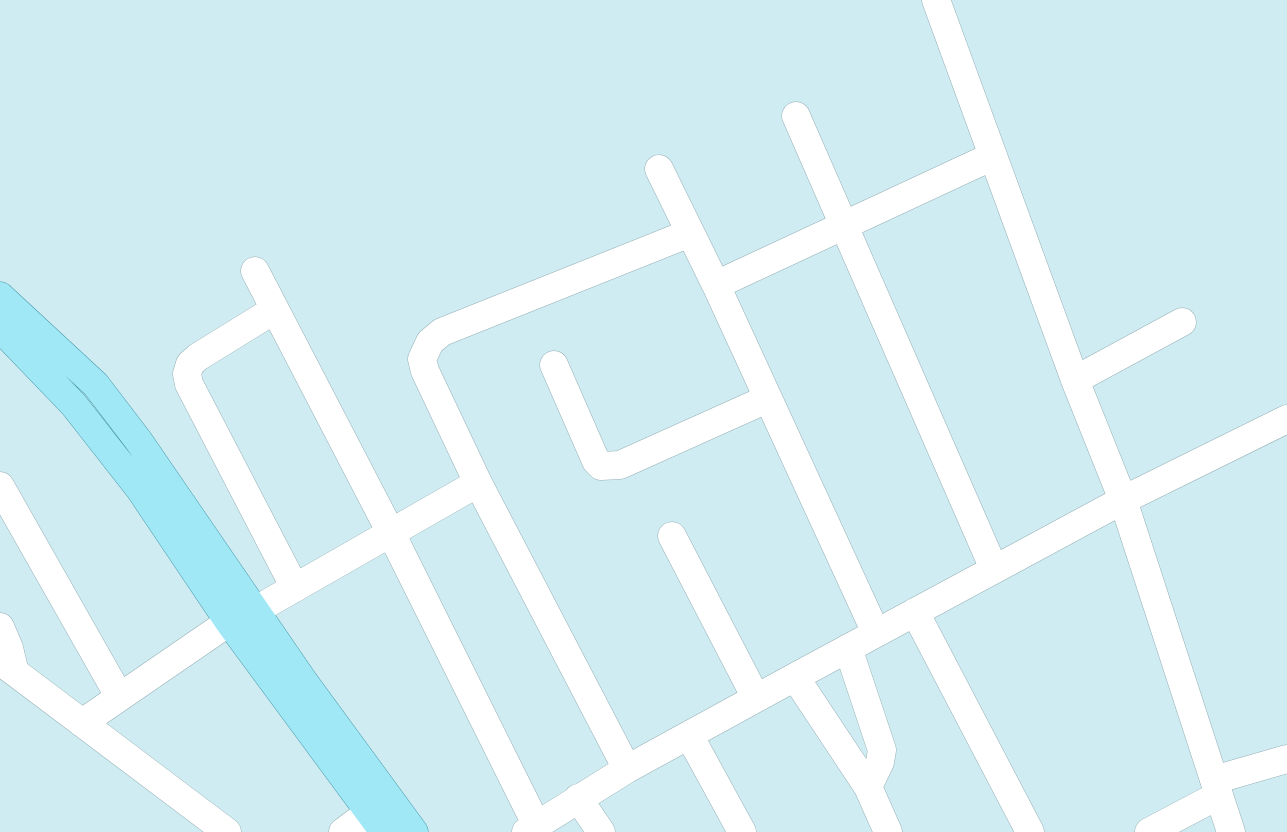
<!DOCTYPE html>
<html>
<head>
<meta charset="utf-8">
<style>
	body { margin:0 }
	canvas { display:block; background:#d0ecf3 }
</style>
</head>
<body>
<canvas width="1287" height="832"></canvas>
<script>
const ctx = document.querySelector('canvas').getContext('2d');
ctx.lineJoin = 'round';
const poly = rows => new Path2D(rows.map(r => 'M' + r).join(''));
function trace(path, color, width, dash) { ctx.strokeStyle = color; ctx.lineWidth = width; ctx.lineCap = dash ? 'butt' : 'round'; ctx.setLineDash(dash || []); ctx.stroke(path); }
const minor = poly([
	[936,0,1075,380,1123,500,1231,832],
	[796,116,994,569],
	[659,169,716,285,876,633],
	[255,271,391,533,536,824],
	[716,285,993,156],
	[274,310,198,357,190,364,187,374,189,384,295,588],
	[554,365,596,461,601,466,620,465,767,399],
	[1075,380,1182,322],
	[0,486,119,696],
	[672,536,756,698],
	[256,610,478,483],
	[915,612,1030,832],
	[0,627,9,648,14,669],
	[848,648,882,750,880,762,868,787],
	[0,661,227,832],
	[795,677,868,787,888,832],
	[82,723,229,622],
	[689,735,742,832],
	[627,769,478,483,425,371,422,359,430,342,442,332,690,233],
	[1214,780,1287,759],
	[578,798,601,832],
	[343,832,370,812],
	[526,832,627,769,795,677,1123,500,1287,419],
	[1149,832,1219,795]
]);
const major = poly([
	[0,296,96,385,138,440,302,679,414,832],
	[0,328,74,405,139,488,229,622,384,832]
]);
trace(minor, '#95b0b6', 29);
trace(major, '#4898a8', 29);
trace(minor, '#fff', 28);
trace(major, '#a1e8f6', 28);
</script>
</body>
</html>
